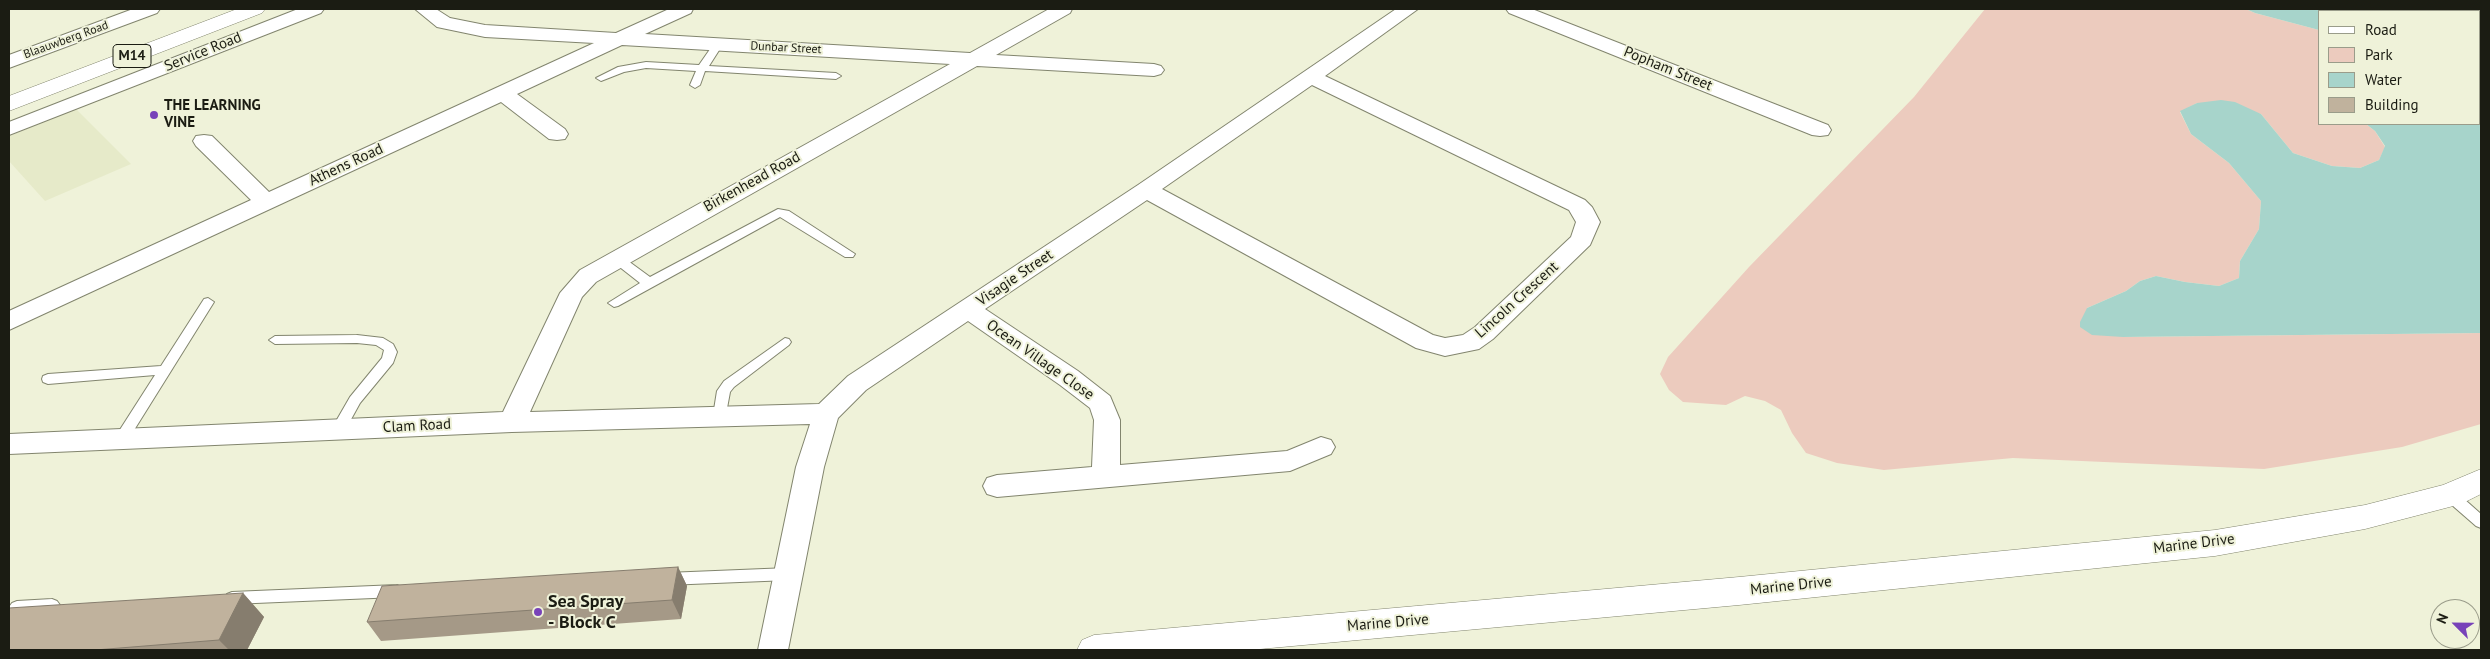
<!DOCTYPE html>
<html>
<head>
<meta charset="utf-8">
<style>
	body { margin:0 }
	#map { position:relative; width:2490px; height:659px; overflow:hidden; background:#eff2d9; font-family:"PT Sans",sans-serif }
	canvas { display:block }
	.frame { position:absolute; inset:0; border:10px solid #1b1c13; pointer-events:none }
	.legend { position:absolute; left:2318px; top:10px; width:162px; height:115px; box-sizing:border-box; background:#eff2d9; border:1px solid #9a9c8a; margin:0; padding:6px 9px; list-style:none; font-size:15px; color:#1b1c13 }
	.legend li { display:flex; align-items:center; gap:10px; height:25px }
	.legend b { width:25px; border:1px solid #9a9c8a }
	.north { position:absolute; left:2430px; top:599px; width:50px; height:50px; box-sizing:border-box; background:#eff2d9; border:1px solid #9a9c8a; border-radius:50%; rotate:293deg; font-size:14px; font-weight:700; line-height:20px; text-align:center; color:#1b1c13 }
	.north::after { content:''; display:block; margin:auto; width:18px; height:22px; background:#7842b9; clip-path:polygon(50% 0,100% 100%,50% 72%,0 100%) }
</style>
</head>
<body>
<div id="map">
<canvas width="2490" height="659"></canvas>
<div class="frame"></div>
<ul class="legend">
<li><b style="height:6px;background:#fff"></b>Road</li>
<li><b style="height:14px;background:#eccbbe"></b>Park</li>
<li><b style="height:14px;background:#a7d4cb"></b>Water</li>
<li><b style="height:14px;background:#c0b29d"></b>Building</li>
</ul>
<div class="north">N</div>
</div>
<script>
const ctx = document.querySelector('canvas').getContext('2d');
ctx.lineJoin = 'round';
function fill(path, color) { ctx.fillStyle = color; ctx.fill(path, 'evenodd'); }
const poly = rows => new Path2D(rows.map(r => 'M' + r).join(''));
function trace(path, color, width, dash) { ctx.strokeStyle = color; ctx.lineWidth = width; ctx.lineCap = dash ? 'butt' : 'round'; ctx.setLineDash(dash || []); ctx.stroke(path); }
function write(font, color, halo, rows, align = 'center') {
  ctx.font = font + ' "PT Sans",sans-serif'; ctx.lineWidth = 4; ctx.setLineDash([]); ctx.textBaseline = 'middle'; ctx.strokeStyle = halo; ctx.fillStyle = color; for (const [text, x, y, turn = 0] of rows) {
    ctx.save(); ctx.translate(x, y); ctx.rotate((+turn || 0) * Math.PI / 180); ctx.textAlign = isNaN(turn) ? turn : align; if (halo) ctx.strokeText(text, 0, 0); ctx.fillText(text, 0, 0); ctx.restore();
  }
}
fill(poly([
	[76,109,131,164,45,201,9,161,9,136]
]), '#e6eac9');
fill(poly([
	[1985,9,2246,9,2255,13,2319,30,2319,124,2366,124,2375,131,2385,147,2379,160,2360,168,2332,166,2293,153,2261,114,2197,103,2180,112,2191,134,2229,163,2261,201,2259,229,2240,261,2239,278,2219,286,2185,282,2156,276,2140,281,2126,291,2087,308,2123,337,2481,333,2481,424,2402,447,2264,469,2013,458,1884,470,1837,463,1806,453,1792,433,1781,410,1765,401,1745,396,1726,405,1683,402,1669,390,1660,374,1668,357,1749,267,1914,97]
]), '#eccbbe');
fill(poly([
	[2246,9,2481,9,2481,333,2123,337,2092,335,2080,327,2080,322,2087,308,2126,291,2140,281,2156,276,2185,282,2219,286,2239,278,2240,261,2259,229,2261,201,2229,163,2191,134,2180,111,2197,103,2221,100,2235,102,2261,114,2293,153,2332,166,2360,168,2379,160,2385,146,2375,131,2366,124,2479,124,2479,11,2319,11,2319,30,2255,13]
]), '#a7d4cb');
const service = poly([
	[718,41,723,44,709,66,836,73,841,76,836,79,705,71,700,85,695,88,690,85,696,71,646,68,624,72,601,81,596,78,618,67,646,62,699,65,715,42,718,41],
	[778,209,789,211,855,254,853,257,845,257,780,217,618,306,614,307,608,303,640,283,612,261,610,258,612,255,620,255,650,277,778,209],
	[208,298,214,302,126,443,121,444,116,443,114,439,155,375,48,384,43,382,42,379,43,376,48,374,161,366,204,299,208,298],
	[357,335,383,338,393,344,397,352,393,363,360,403,343,434,338,435,333,434,331,430,350,397,382,358,384,350,376,345,357,343,275,344,269,340,275,336,357,335],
	[785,338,789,339,791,342,789,345,734,387,730,392,725,419,715,419,713,416,717,391,724,381,785,338],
	[2450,490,2455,491,2481,514,2481,528,2476,526,2445,499,2443,495,2445,491,2450,490],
	[789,568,794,570,796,574,794,578,789,580,666,585,661,583,659,579,661,575,666,573,789,568],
	[397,585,402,587,404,591,402,595,397,597,232,604,227,602,225,598,227,594,232,592,397,585],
	[52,599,57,601,60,605,57,609,52,611,17,613,12,611,9,607,12,603,17,601,52,599]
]);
const minor = poly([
	[133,9,160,9,157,13,9,68,9,55,133,9],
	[298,9,324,9,321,13,9,135,9,122,298,9],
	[415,9,436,9,450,18,485,25,616,33,669,9,693,9,691,13,645,34,970,53,1049,9,1072,9,1070,13,996,55,1154,64,1161,66,1164,70,1161,74,1154,76,977,66,596,282,582,297,530,412,819,404,848,376,1138,185,1396,9,1418,9,1325,76,1585,200,1592,207,1600,222,1590,245,1493,339,1479,349,1445,356,1416,348,1147,200,985,309,1078,371,1110,396,1120,420,1120,465,1287,451,1321,437,1331,440,1335,447,1331,454,1290,471,997,497,987,494,983,486,987,478,997,475,1092,467,1094,420,1090,408,1060,385,968,321,866,390,838,418,824,467,788,650,758,650,796,467,810,424,512,432,9,454,9,434,503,412,560,293,580,270,950,64,622,45,517,94,565,129,568,134,565,139,557,140,549,139,501,102,9,330,9,311,251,200,196,146,193,141,196,136,204,135,212,136,269,192,594,43,485,37,437,27,415,9],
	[1312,85,1569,210,1576,222,1571,237,1475,327,1463,335,1445,338,1433,335,1162,189,1312,85],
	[1506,9,1532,9,1828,125,1831,130,1828,135,1820,136,1812,135,1509,13,1506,9]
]);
const secondary = poly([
	[2481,469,2481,494,2461,504,2365,529,2215,556,1739,605,1249,650,1077,650,1082,640,1094,635,1739,577,2215,530,2365,505,2443,485,2481,469]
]);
const primary = poly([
	[237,9,265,9,262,13,9,111,9,96,237,9]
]);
trace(service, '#82856e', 2);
trace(minor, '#82856e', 2);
trace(secondary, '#82856e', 1);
trace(primary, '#82856e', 1);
fill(service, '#fff');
fill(minor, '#fff');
fill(secondary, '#fff');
fill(primary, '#fff');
fill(poly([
	[678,567,687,586,681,619,381,641,367,622],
	[243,593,264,617,247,650,9,650]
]), '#a59987');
fill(poly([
	[678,567,687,586,681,619,672,600],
	[243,593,264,617,247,650,229,650,219,640]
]), '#867d6e');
const building = poly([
	[678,567,672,600,367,622,382,586,678,567],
	[243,593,219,640,95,650,9,650,9,608,243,593]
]);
fill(building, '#c0b29d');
trace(building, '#867d6e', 1);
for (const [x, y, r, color] of [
	[154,115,5,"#7842b9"],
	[538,612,5,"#7842b9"]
]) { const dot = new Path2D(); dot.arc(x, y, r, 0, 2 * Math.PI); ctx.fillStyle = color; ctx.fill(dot); trace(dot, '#eff2d9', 2); }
write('12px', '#1b1c13', '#eff2d9', [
	["Blaauwberg Road",66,40,-20],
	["Dunbar Street",786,48,3]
]);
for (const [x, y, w] of [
	[132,56,38]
]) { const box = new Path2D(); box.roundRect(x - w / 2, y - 11.5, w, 23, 4); ctx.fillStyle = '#eff2d9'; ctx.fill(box); trace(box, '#1b1c13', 1); }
write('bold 14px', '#1b1c13', null, [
	["M14",132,56]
]);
write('15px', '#1b1c13', '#eff2d9', [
	["Service Road",203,52,-22],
	["Popham Street",1668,69,22],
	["Athens Road",346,165,-25],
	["Birkenhead Road",752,182,-29],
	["Visagie Street",1015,278,-34],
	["Lincoln Crescent",1517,300,-42],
	["Ocean Village Close",1040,360,35],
	["Clam Road",417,426,-3],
	["Marine Drive",2194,544,-7],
	["Marine Drive",1791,586,-6],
	["Marine Drive",1388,623,-5]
]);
write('bold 15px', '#1b1c13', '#eff2d9', [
	["THE LEARNING",164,106],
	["VINE",164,123]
], 'left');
write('bold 18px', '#1b1c13', '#eff2d9', [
	["Sea Spray",548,602],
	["- Block C",548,623]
], 'left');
</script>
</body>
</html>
